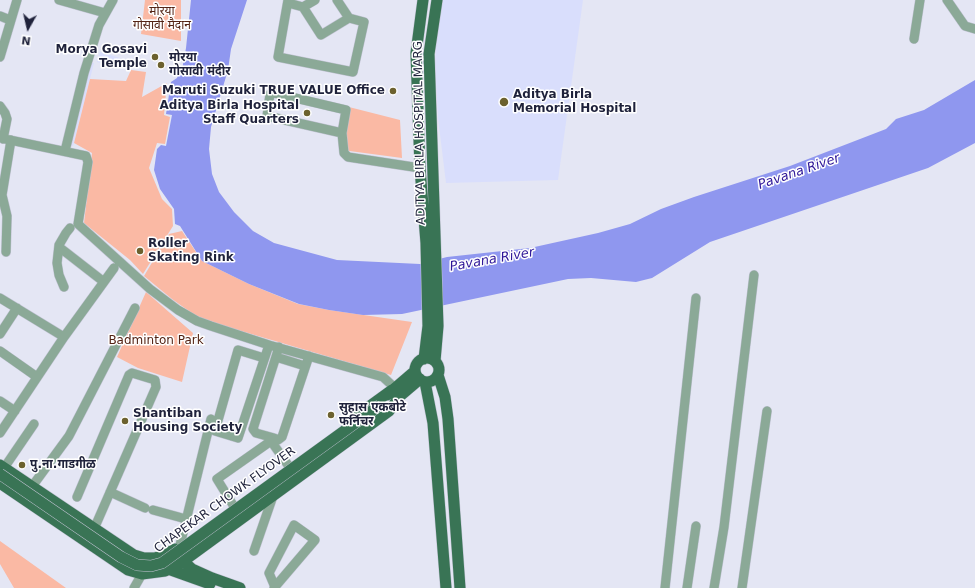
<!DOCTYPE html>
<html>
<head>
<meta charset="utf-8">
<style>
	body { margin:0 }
	#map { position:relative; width:975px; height:588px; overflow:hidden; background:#e4e6f4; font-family:"DejaVu Sans",sans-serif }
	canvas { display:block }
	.north { position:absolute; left:8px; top:8px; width:40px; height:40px; -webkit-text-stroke:3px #fff; paint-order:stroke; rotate:188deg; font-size:11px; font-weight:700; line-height:16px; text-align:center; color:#1f223b }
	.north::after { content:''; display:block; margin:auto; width:14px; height:18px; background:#1f223b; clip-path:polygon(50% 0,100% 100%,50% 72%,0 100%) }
</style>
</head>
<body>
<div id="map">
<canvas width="975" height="588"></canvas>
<div class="north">N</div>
</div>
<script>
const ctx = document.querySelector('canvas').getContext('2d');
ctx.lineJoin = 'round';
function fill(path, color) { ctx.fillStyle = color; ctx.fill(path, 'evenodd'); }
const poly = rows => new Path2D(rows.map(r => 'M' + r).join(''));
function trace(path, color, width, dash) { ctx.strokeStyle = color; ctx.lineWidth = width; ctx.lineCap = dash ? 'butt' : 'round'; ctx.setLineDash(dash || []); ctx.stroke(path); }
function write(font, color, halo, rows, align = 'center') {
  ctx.font = font + ' "DejaVu Sans","Noto Sans Devanagari",sans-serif'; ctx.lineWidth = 3; ctx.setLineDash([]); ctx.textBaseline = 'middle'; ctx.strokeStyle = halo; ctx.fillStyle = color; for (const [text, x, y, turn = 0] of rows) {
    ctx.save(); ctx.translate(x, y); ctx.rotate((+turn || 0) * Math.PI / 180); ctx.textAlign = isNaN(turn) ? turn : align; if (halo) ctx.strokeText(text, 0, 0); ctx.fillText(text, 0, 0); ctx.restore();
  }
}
fill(poly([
	[443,0,583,0,558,180,446,183,438,118,435,64,437,29],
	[100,52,120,58,117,67,97,62],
	[88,62,94,63,73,146,66,145]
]), '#d9defc');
fill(poly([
	[145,0,181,0,181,41,141,34],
	[131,70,146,72,142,97,167,83,164,115,170,117,165,144,157,143,149,168,162,199,172,209,173,226,143,274,130,260,84,223,92,153,74,143,90,79,126,81],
	[345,106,400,120,402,158,342,150],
	[182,231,202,261,249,284,298,304,329,310,412,322,391,375,200,319,172,299,144,276,169,234],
	[146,292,193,333,182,382,138,368,117,357],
	[0,541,66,588,14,588,0,564]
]), '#fab9a4');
fill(poly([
	[191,0,247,0,231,49,228,70,211,127,209,149,212,174,219,192,234,212,253,231,274,243,337,260,420,264,447,257,530,248,598,233,630,224,661,209,694,197,790,166,886,129,896,119,924,110,975,80,975,143,928,168,710,242,652,278,636,282,591,278,568,279,402,314,363,315,329,310,299,304,249,284,202,261,180,226,175,224,174,209,160,189,154,170,157,149,161,145,166,146,172,115,166,114,171,82,177,78,178,75,181,75,186,48]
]), '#8f97ef');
const minor = poly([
	[59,0,105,13],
	[288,0,278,57,353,72,364,22,349,18,337,0],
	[947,0,965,26,975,29],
	[288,3,303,7,321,35,349,18],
	[303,7,315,0],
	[0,16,10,20],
	[914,39,920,0],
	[0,57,17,0],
	[0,106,5,113,7,119,3,139],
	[342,133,346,110,274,93,270,94,267,116,342,133,344,153,348,157,420,168],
	[0,138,86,156,88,162,78,224,150,289,178,310,197,321,211,326,269,345,383,377,395,388],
	[65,151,84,73,99,25,113,0],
	[2,195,7,216,6,252],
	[0,197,2,195,11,140],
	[59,247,104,282],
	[64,287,59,275,57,263,59,245,66,233,70,228],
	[0,298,64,337],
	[0,334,17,308],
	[279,347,253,429,256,433,274,438,278,440,282,437,309,356],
	[0,351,37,377],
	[276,357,305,366],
	[264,358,238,350,215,431,238,438,269,345],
	[0,401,15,411],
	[0,433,64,337,114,268],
	[4,468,34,424],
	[28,492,69,436,135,308],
	[110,492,145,508],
	[77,497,129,375,132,373,155,380,156,387,94,529],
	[233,505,217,479,271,441,288,465],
	[153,510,186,519],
	[180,545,211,419],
	[254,551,273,496],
	[134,588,142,574,143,567],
	[274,588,315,540,294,525,269,573,275,587],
	[665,588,696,298],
	[687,588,696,526],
	[714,588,724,527,754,275],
	[742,588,767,411]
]);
const major = poly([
	[423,0,416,53,420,168,426,243,428,326,424,359],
	'415 370a12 12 0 1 1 24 0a12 12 0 1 1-24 0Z',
	[435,361,438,326,429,54,437,0],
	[438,375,445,397,448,419,460,588],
	[425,382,433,423,446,588],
	[387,395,415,371],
	[352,419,392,390],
	[0,465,134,555,144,558,155,558,164,555,175,549],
	[0,483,128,570,142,574,165,571,178,565,389,411,400,396,420,379],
	[179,557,192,569,212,578,240,588],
	[169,567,171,570,210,584]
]);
trace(minor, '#c1c3d3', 10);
trace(major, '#c1c3d3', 12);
trace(minor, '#8ba997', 9);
trace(major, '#397455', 11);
const majorBridge = poly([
	[0,474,121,557,137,565,151,566,162,563,380,405]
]);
trace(majorBridge, '#c1c3d3', 12, []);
trace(majorBridge, '#397455', 11);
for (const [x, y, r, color] of [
	[155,57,4,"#6c612e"],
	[161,65,4,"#6c612e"],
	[393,91,4,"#6c612e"],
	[504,102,5,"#6c612e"],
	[307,113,4,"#6c612e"],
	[140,251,4,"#6c612e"],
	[331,415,4,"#6c612e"],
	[125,421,4,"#6c612e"],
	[22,465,4,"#6c612e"]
]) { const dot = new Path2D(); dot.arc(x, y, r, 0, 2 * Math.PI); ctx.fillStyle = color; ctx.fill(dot); trace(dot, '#fff', 1.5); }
write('12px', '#532314', '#fff', [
	["मोरया",162,12],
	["गोसावी मैदान",162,26],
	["Badminton Park",156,341]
]);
write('bold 12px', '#1f223b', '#fff', [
	["Morya Gosavi",147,50,"right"],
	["Temple",147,64,"right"],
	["मोरया",169,58],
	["गोसावी मंदीर",169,72],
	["Maruti Suzuki TRUE VALUE Office",385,91,"right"],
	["Aditya Birla",513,95],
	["Memorial Hospital",513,109],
	["Aditya Birla Hospital",299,106,"right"],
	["Staff Quarters",299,120,"right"],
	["Roller",148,244],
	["Skating Rink",148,258],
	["सुहास एकबोटे",339,408],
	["फर्निचर",339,422],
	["Shantiban",133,414],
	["Housing Society",133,428],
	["पु.ना.गाडगीळ",30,465]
], 'left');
write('12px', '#1f223b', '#fff', [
	["ADITYA BIRLA HOSPITAL MARG",420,133,-91],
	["CHAPEKAR CHOWK FLYOVER",225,500,-36]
]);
write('italic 13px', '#2e1698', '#fff', [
	["Pavana River",799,172,-19],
	["Pavana River",492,260,-10]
]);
</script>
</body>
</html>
